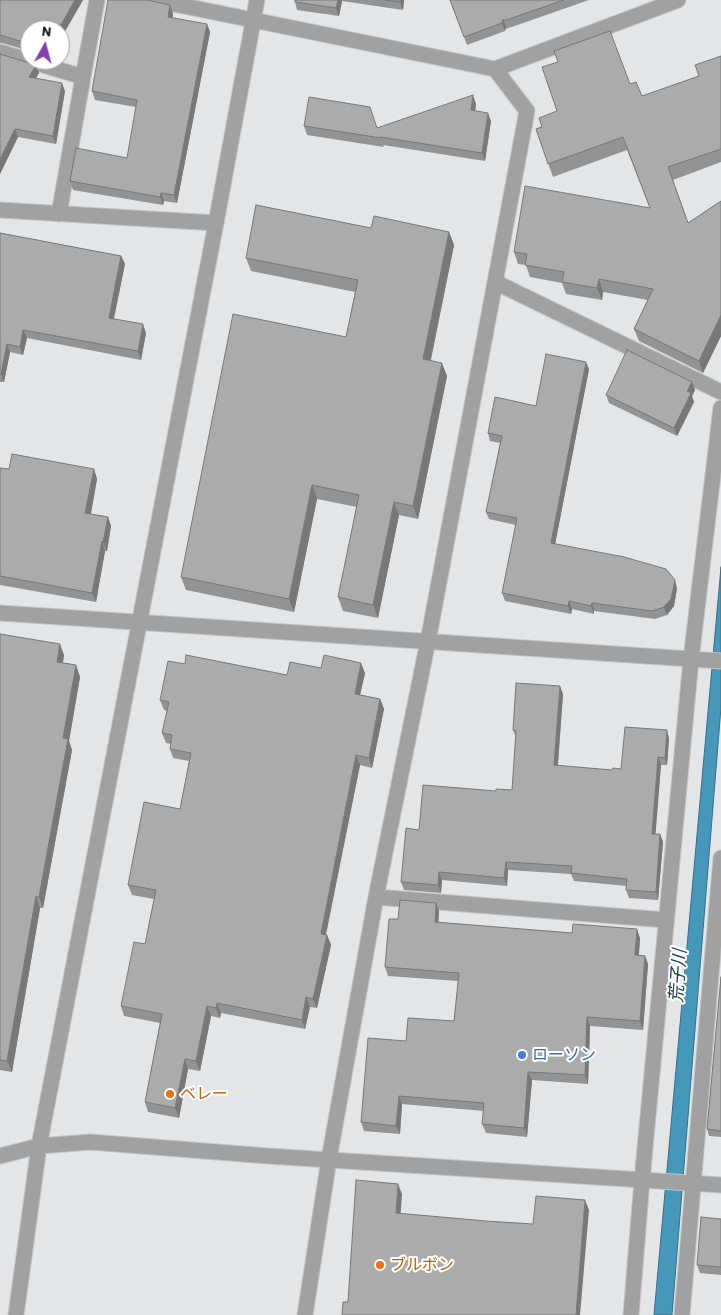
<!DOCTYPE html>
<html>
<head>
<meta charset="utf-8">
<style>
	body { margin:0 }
	#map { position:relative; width:721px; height:1315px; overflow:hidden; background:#e4e5e6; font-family:Barlow,sans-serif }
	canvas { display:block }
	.north { position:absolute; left:20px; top:20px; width:50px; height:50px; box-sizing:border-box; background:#fff; border:1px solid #a1a1a1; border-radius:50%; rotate:7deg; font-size:14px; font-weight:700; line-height:20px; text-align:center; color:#131314 }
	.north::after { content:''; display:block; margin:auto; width:18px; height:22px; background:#863fb2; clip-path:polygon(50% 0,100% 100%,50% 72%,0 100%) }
</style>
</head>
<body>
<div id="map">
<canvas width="721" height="1315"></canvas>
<div class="north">N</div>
</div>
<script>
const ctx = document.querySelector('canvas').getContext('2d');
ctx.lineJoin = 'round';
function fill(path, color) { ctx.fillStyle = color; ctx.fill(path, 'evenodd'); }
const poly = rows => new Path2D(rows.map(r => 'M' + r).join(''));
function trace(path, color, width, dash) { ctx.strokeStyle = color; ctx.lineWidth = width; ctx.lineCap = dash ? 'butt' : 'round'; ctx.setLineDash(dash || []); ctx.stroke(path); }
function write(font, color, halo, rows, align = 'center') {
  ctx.font = font + ' Barlow,"Noto Sans JP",sans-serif'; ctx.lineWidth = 4; ctx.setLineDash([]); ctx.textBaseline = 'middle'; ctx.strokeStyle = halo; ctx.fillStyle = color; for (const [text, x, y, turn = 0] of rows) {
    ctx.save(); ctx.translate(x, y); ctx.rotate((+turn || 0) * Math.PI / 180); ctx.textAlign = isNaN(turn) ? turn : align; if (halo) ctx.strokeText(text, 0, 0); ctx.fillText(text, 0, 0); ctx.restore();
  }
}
const water = poly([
	[721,567,721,707,672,1315,654,1315,721,567]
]);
fill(water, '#4598ba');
trace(water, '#367088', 1);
const minor = poly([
	[154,0,495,69,527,111,428,641,376,897,329,1159,305,1315],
	[0,52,83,77,97,0],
	[495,69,678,0],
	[0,210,216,223],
	[59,214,83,77],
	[495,282,721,392],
	[0,613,721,661],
	[376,897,666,920],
	[631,1315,642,1180,691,659,721,408],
	[682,1315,721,858]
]);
const tertiary = poly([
	[0,1156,39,1146,90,1142,268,1156,721,1185],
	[16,1315,39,1146,216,223,257,0]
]);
trace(minor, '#c3c3c4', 17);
trace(tertiary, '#c3c3c4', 17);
trace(minor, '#a2a1a1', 15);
trace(tertiary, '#a2a1a1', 15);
fill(poly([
	[0,0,83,0,64,33,62,33,60,37,60,30,30,30,30,51,2,43,0,43],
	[295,0,404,0,403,10,342,1,339,16,297,10,295,2],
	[450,0,589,0,506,29,506,27,505,31,467,45],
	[149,1,170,5,173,14,173,18,207,24,210,32,177,203,164,201,163,205,73,190,70,181,127,158,136,107,95,100,92,91],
	[0,54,36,65,39,73,36,78,65,91,56,144,18,137,0,174],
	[721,56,721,162,673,180,688,223,721,201,721,336,703,373,639,341,634,329,648,300,603,292,602,300,566,294,562,283,530,277,526,265,518,264,514,252,650,208,627,150,553,177,536,129,630,84,642,96,699,76],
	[476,104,475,111,491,121,485,161,383,145,384,147,307,135,304,126,377,128],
	[371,228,449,232,454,245,431,360,447,376,418,519,399,515,378,618,343,611,338,597,357,507,317,499,294,612,186,590,181,577,346,337,355,292,251,271,246,258],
	[0,233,121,256,125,264,114,319,146,333,141,360,27,338,23,355,10,352,4,382,0,382],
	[589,369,555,544,677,588,674,606,667,615,655,619,594,611,594,614,572,609,571,614,505,601,502,593,516,525,489,519,486,512,500,443,490,441,488,433,536,406],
	[692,382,695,390,692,396,694,402,677,436,609,403,606,395],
	[0,468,9,469,94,469,97,479,91,514,108,517,111,526,107,551,105,551,96,602,0,585],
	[0,634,64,655,63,663,76,665,80,677,69,741,72,750,43,908,40,908,12,1072,0,1070],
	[185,664,287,675,321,668,365,673,360,695,380,699,384,709,372,768,360,765,326,935,327,935,331,945,317,1008,310,1007,305,1029,221,1013,220,1018,211,1016,200,1071,188,1069,179,1118,148,1112,145,1102,160,1023,124,1016,121,1006,145,944,154,899,132,895,128,885,180,809,189,761,173,758,170,749,171,744,166,743,162,733,167,711,164,710,160,700],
	[563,694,558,766,612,770,621,769,669,738,667,765,661,765,655,834,660,834,663,842,658,900,629,898,626,890,627,886,574,881,571,874,508,870,507,886,442,880,441,893,404,890,401,882,419,830,496,791,512,790,516,738,513,730],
	[439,911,438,923,640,938,639,955,645,956,648,964,643,1030,590,1026,588,1084,532,1080,527,1137,486,1133,482,1124,484,1111,402,1104,400,1134,364,1131,361,1122,406,1041,454,1021,458,981,388,976,385,967,398,919],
	[721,977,721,1137,709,1136,707,1129],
	[721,1219,721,1275,700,1273,697,1265]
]), '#949393');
fill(poly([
	[75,0,83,0,64,33,61,25],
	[338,0,341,0,342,1,339,16,336,8],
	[400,0,404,0,403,10,400,2],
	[170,5,173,14,171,25,168,17],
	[503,19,506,27,505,31,502,23],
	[59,24,62,33,60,37,60,30,56,30],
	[207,24,210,32,177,203,174,195],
	[36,65,39,73,32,85,29,77],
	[62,83,65,91,56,144,53,136],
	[473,95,476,104,474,119,471,110],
	[488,113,491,121,485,161,482,153],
	[15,129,18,137,0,174,0,159],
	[161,193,164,201,163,205,160,197],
	[449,232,454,245,428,372,423,359],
	[121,256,125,264,112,326,109,318],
	[599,279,603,292,602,300,597,288],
	[721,315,721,336,703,373,699,361],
	[143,324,146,333,141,360,138,351],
	[23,330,27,338,23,355,20,347],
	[7,344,10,352,4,382,1,374],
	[586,362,589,369,554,550,551,543],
	[442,363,447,376,418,519,413,506],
	[692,382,695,390,692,396,694,402,677,436,674,428,687,391],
	[94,469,97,479,89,523,85,513],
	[312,485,317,499,294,612,289,599],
	[394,502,399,515,378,618,373,605],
	[108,517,111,526,107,551,103,542],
	[102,541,105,551,96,602,92,593],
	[675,580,677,588,674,606,667,615,664,607],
	[569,601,572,609,571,614,568,606],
	[592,603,594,611,594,614,591,606],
	[60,644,64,655,61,673,57,662],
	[361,663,365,673,358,704,355,694],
	[76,665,80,677,69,741,72,750,43,908,39,897,63,738],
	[560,686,563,694,557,773,554,765],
	[380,699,384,709,372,768,369,758],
	[667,730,669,738,667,765,665,758],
	[356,755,360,765,324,943,321,934],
	[658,757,661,765,655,841,652,834],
	[660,834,663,842,658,900,656,892],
	[506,862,508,870,507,886,504,878],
	[439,872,442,880,441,893,438,885],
	[36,896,40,908,12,1072,7,1061],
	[436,903,439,911,438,931,435,922],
	[637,929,640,938,638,963,635,955],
	[327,935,331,945,317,1008,313,999],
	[645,956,648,964,643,1030,640,1021],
	[306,997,310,1007,305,1029,302,1020],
	[217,1003,221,1013,220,1018,216,1008],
	[207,1006,211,1016,200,1071,196,1061],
	[587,1017,590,1026,588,1084,585,1075],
	[185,1059,188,1069,179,1118,175,1108],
	[528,1072,532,1080,527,1137,524,1128],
	[399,1096,402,1104,400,1134,396,1126],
	[398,1184,402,1194,400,1223,396,1213],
	[585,1200,589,1210,580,1315,576,1315]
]), '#787878');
const building = poly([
	[0,0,75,0,61,25,59,24,56,30,30,30,30,44,0,35,0,0],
	[108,0,147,0,170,5,168,17,207,24,174,195,161,193,160,197,70,181,76,148,127,158,137,100,92,91,108,0],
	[295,0,338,0,336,8,295,2,295,0],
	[385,0,400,0,400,2,385,0],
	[450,0,564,0,503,21,503,19,502,23,464,37,450,0],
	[610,31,630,84,636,82,642,96,699,76,695,65,721,56,721,149,668,167,688,223,721,201,721,315,699,361,634,329,653,289,599,279,597,288,562,282,564,272,525,265,527,254,514,252,525,186,650,208,623,137,548,164,536,129,542,127,539,118,557,111,542,67,558,62,554,51,610,31],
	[0,54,36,65,29,77,62,83,53,136,15,129,0,159,0,54],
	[473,95,471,110,488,113,482,153,380,137,381,138,304,126,309,97,370,107,377,128,473,95],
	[256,205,371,228,374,216,449,232,423,359,442,363,413,506,394,502,373,605,338,597,359,495,312,485,289,599,181,577,233,314,346,337,358,280,246,258,256,205],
	[0,233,121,256,109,318,143,324,138,351,23,330,20,347,7,344,1,374,0,374,0,233],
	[627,350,692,382,687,391,691,393,674,428,606,395,627,350],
	[546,354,586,362,551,543,624,557,666,569,675,580,671,599,664,607,652,611,592,603,591,606,569,601,568,606,502,593,517,518,486,512,502,436,488,433,495,397,536,406,546,354],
	[12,454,94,469,85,513,108,517,103,542,102,541,92,593,0,576,0,468,9,469,12,454],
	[0,634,60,644,57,662,76,665,63,738,68,739,39,897,36,896,7,1061,0,1060,0,634],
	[186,655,287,675,290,662,321,668,324,655,361,663,355,694,380,699,369,758,356,755,321,934,327,935,313,999,306,997,302,1020,217,1003,216,1008,207,1006,196,1061,185,1059,175,1108,145,1102,162,1014,121,1006,134,942,145,944,156,890,128,885,144,802,180,809,191,753,170,749,172,735,162,733,169,702,160,700,168,661,185,664,186,655],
	[516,683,560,686,554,765,612,770,613,768,621,769,625,727,667,730,665,758,658,757,652,834,660,834,656,892,626,890,627,879,571,873,572,866,506,862,504,878,439,872,438,885,401,882,406,828,419,830,423,785,496,791,496,789,512,790,516,731,513,730,516,683],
	[400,900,436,903,435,922,572,933,573,924,637,929,635,955,645,956,640,1021,587,1017,585,1075,528,1072,524,1128,482,1124,484,1103,399,1096,396,1126,361,1122,368,1038,406,1041,408,1018,454,1021,459,973,385,967,389,919,398,919,400,900],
	[721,977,721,1131,707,1129,721,977],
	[356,1180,398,1184,396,1213,486,1221,533,1224,536,1196,585,1200,576,1315,342,1315,343,1302,348,1302,356,1180],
	[701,1217,721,1219,721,1267,697,1265,701,1217]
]);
fill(building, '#acabab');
trace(building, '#787878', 1);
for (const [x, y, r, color] of [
	[522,1055,5,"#3f7fe0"],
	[170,1094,5,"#e8710a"],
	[380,1265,5,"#e8710a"]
]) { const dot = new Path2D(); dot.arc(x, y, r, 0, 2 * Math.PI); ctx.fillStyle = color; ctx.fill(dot); trace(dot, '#fff', 2); }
write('16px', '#366cbe', '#fff', [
	["ローソン",532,1055]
], 'left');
write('16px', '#c56008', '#fff', [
	["ベレー",180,1094],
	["ブルボン",390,1265]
], 'left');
write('italic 18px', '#1b4050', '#fff', [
	["荒子川",678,976,-86]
]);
</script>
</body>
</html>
